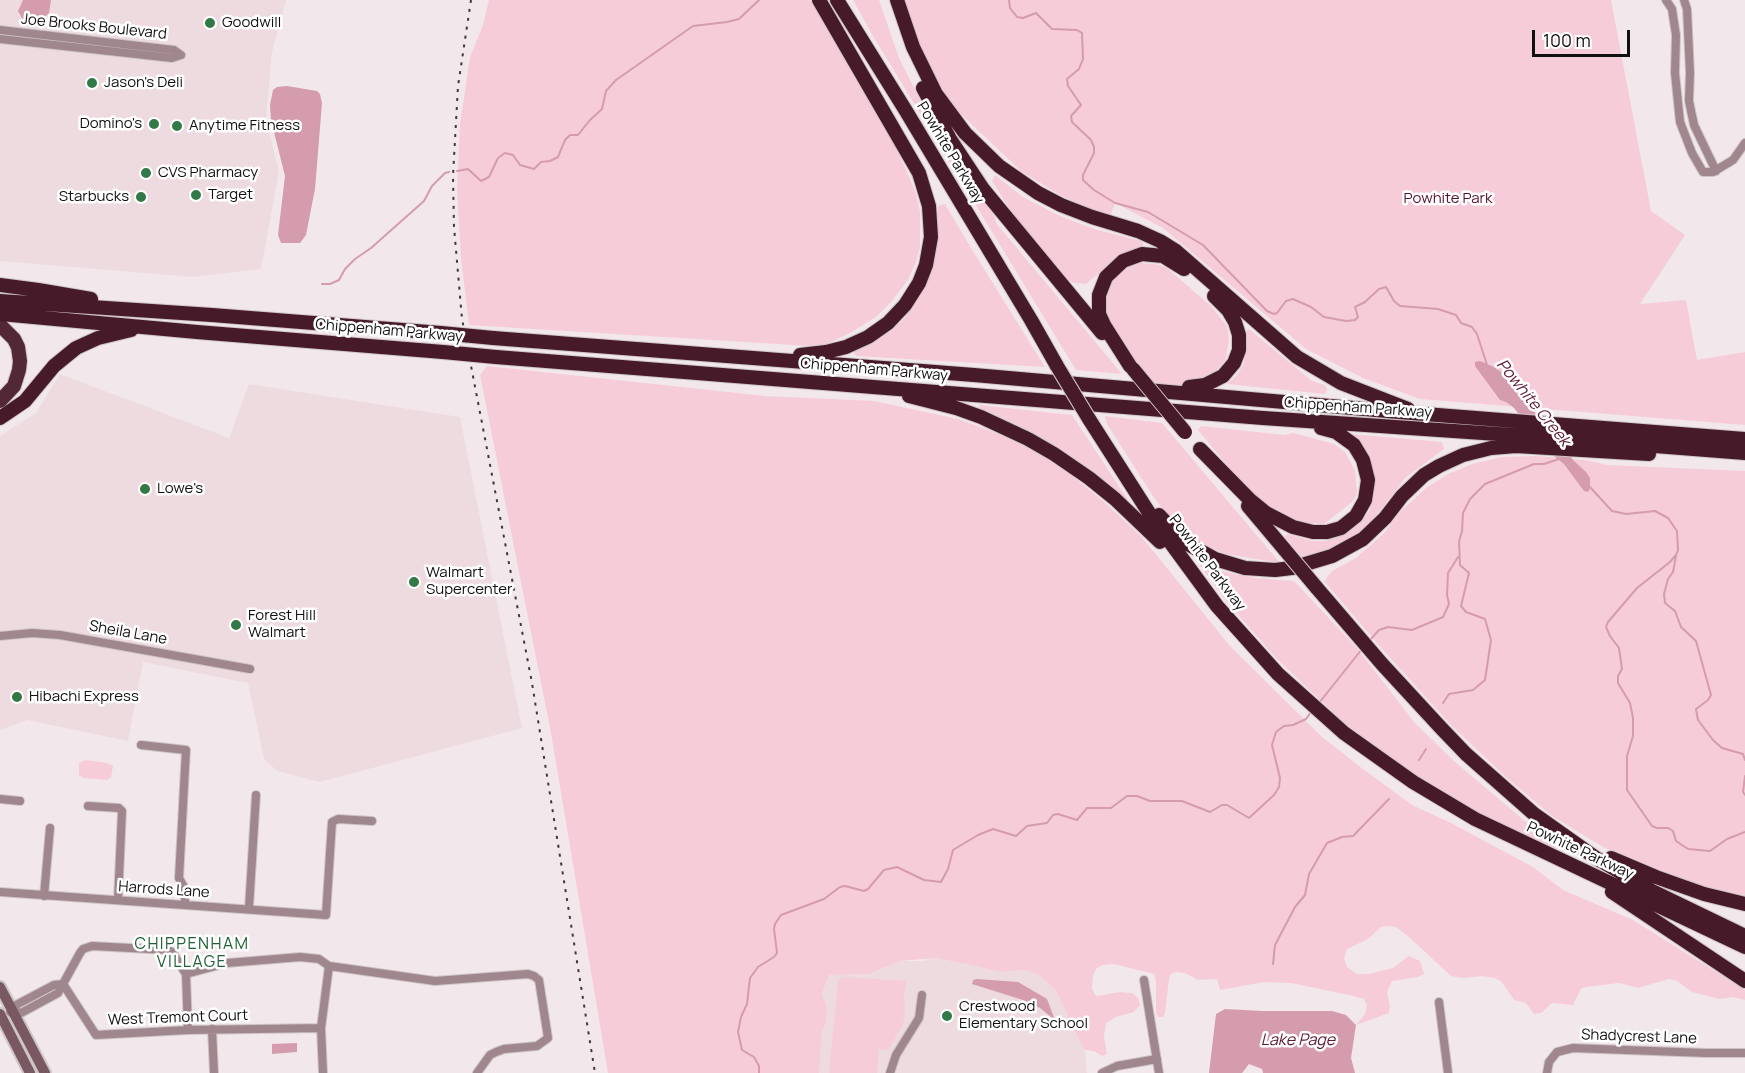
<!DOCTYPE html>
<html>
<head>
<meta charset="utf-8">
<style>
	body { margin:0 }
	#map { position:relative; width:1745px; height:1073px; overflow:hidden; background:#f2e8eb; font-family:Manrope,sans-serif }
	canvas { display:block }
	.scale { position:absolute; left:1532px; top:30px; width:98px; height:27px; box-sizing:border-box; border:3px solid #120f10; border-top:0; padding-left:8px; font-size:18px; line-height:21px; white-space:nowrap; color:#120f10; -webkit-text-stroke:4px #fff; paint-order:stroke }
</style>
</head>
<body>
<div id="map">
<canvas width="1745" height="1073"></canvas>
<div class="scale">100 m</div>
</div>
<script>
const ctx = document.querySelector('canvas').getContext('2d');
ctx.lineJoin = 'round';
function fill(path, color) { ctx.fillStyle = color; ctx.fill(path, 'evenodd'); }
const poly = rows => new Path2D(rows.map(r => 'M' + r).join(''));
function trace(path, color, width, dash) { ctx.strokeStyle = color; ctx.lineWidth = width; ctx.lineCap = dash ? 'butt' : 'round'; ctx.setLineDash(dash || []); ctx.stroke(path); }
function write(font, color, halo, rows, align = 'center') {
  ctx.font = font + ' Manrope,sans-serif'; ctx.lineWidth = 5; ctx.setLineDash([]); ctx.textBaseline = 'middle'; ctx.strokeStyle = halo; ctx.fillStyle = color; for (const [text, x, y, turn = 0] of rows) {
    ctx.save(); ctx.translate(x, y); ctx.rotate((+turn || 0) * Math.PI / 180); ctx.textAlign = isNaN(turn) ? turn : align; if (halo) ctx.strokeText(text, 0, 0); ctx.fillText(text, 0, 0); ctx.restore();
  }
}
fill(poly([
	[0,0,286,0,272,52,266,118,279,172,261,269,193,277,0,261],
	[60,374,229,438,249,384,460,417,522,728,320,782,277,771,264,759,248,683,143,662,128,741,27,720,0,730,0,436,36,413],
	[937,958,1002,972,1023,970,1037,974,1055,989,1082,1046,1085,1050,1087,1073,819,1073,822,1031,826,1021,827,1007,822,994,829,975,870,974,899,961,923,961]
]), '#eedbe0');
fill(poly([
	[489,0,810,0,892,138,916,193,920,212,920,247,916,262,908,280,892,301,877,316,852,332,825,345,810,346,469,325,461,258,457,189,460,124,470,57,483,25],
	[853,0,879,0,899,58,934,128,956,163,995,217,996,223,1122,374,1076,370,873,36],
	[905,0,1611,0,1651,211,1685,235,1640,304,1686,300,1697,360,1745,352,1745,425,1420,399,1363,378,1306,349,1163,228,1115,203,1110,217,1062,196,1022,172,943,97,915,40],
	[995,175,1023,197,1060,216,1094,229,1141,241,1144,245,1138,249,1125,252,1086,284,1074,283,1066,279,1019,224,992,181],
	[945,204,971,248,1045,367,856,356,853,351,856,348,890,332,904,319,917,300,928,276,938,206],
	[1140,263,1155,264,1166,267,1212,307,1227,326,1229,339,1226,359,1212,376,1202,382,1155,392,1108,319,1105,307,1109,285,1116,276,1126,269],
	[1249,329,1312,381,1325,385,1327,389,1325,394,1227,384,1237,375,1244,363,1246,331],
	[487,366,765,396,874,401,958,419,999,434,1030,449,1065,470,1103,501,1141,536,1230,646,1322,737,1363,769,1412,805,1449,822,1533,867,1563,890,1633,920,1745,990,1745,1000,1733,997,1719,999,1692,992,1677,981,1669,979,1638,988,1619,983,1586,987,1581,989,1573,1005,1552,1003,1541,1013,1534,1014,1526,1003,1514,1000,1501,981,1494,978,1483,976,1463,978,1451,976,1409,937,1396,927,1386,926,1381,927,1368,939,1347,949,1344,958,1347,967,1357,974,1369,974,1393,968,1409,956,1420,961,1424,974,1418,977,1392,981,1387,992,1390,1006,1389,1013,1356,1025,1365,1014,1367,1005,1364,999,1354,996,1291,983,1264,982,1220,990,1217,979,1198,980,1185,973,1176,972,1171,974,1169,979,1165,1013,1163,1017,1158,1017,1156,1013,1156,981,1154,974,1114,964,1102,965,1096,969,1093,976,1092,988,1095,995,1097,996,1120,992,1132,993,1138,998,1140,1005,1134,1012,1116,1017,1106,1023,1104,1037,1107,1054,1102,1056,1094,1051,1085,1050,1082,1046,1055,989,1037,974,1023,970,1002,972,937,958,899,961,870,974,829,975,822,994,827,1007,826,1022,822,1031,819,1073,608,1073,551,733,480,375],
	[979,405,1072,415,1130,503,1057,447,979,410],
	[1105,416,1162,423,1280,563,1226,554,1198,543,1173,523,1153,496,1107,424],
	[1201,426,1284,435,1293,433,1334,444,1345,452,1355,470,1357,494,1352,502,1324,524,1305,523,1273,512,1250,492,1230,469,1198,430],
	[1351,434,1442,442,1444,449,1405,478,1370,524,1349,540,1313,556,1302,558,1285,537,1287,534,1312,541,1323,541,1336,538,1349,532,1362,521,1370,510,1372,495],
	[1536,456,1585,460,1608,465,1745,471,1745,897,1690,883,1654,869,1603,847,1552,816,1507,778,1451,725,1382,649,1324,581,1332,571,1356,558,1384,533,1402,510,1426,488,1448,474,1472,464,1502,457],
	[1202,562,1218,570,1234,574,1256,578,1294,581,1356,647,1415,723,1454,761,1559,850,1470,810,1380,753,1344,723,1275,657,1226,601,1199,564],
	[85,760,107,763,113,766,111,777,107,780,83,778,79,775,79,763],
	[842,977,907,981,904,995,905,1011,903,1025,888,1050,879,1049,877,1073,829,1073,838,981]
]), '#f6ccd8');
fill(poly([
	[23,0,51,0,49,13,40,21,32,22,23,20,18,11],
	[287,86,317,91,320,94,322,103,315,189,306,235,300,243,281,243,278,235,285,176,271,120,270,105,273,90,277,87],
	[1480,361,1494,367,1504,374,1574,461,1586,472,1590,478,1590,488,1588,492,1584,491,1564,464,1555,457,1513,407,1506,402,1500,400,1475,366,1475,362],
	[977,979,1018,982,1047,999,1055,1020,1040,1008,1023,1000,972,984,973,980],
	[1225,1009,1263,1011,1332,1011,1346,1015,1356,1025,1351,1058,1355,1073,1263,1073,1262,1069,1249,1064,1242,1073,1209,1073,1216,1014],
	[297,1043,297,1052,272,1054,272,1044]
]), '#d49cac');
trace(poly([
	[1009,0,1010,8,1017,17,1023,18,1036,13,1052,29,1077,30,1082,33,1083,59,1079,69,1067,79,1068,86,1081,105,1071,116,1072,122,1091,140,1094,147,1094,153,1083,175,1083,180,1094,190,1115,203,1148,212,1203,245,1267,311,1274,314,1277,313,1286,301,1293,299,1311,307,1324,317,1346,321,1355,320,1358,317,1355,307,1365,302,1379,289,1386,287,1394,301,1400,306,1438,309,1456,315,1461,323,1472,327,1477,334,1487,365],
	[457,171,468,169,481,181,489,177,498,158,505,153,513,155,520,165,534,169,541,162,550,161,558,157,565,140,570,135,578,135,590,120,602,109,606,91,616,80,693,26,727,22,739,19,759,0],
	[322,284,330,284,339,280,345,269,355,259,371,248,424,201,432,186,445,173,449,172],
	[1589,486,1612,511,1626,514,1655,511,1668,518,1677,531,1678,550,1676,555,1670,562,1637,588,1608,622,1606,627,1610,636,1619,648,1622,669,1618,676,1618,683,1630,703,1633,718,1633,736,1627,756,1627,790,1652,826,1657,828,1668,828,1673,831,1676,841,1688,849,1710,851,1727,839,1745,832],
	[1676,556,1673,572,1668,579,1664,594,1665,603,1675,611,1681,627,1696,641,1711,695,1708,700,1696,709,1698,720,1713,740,1722,748,1743,754,1745,760],
	[1370,640,1379,630,1388,627,1412,630,1443,617,1449,604,1447,595,1448,573,1458,557],
	[1319,703,1362,649],
	[1443,703,1449,694,1473,690,1485,680,1491,640,1485,619,1466,612,1461,606,1469,573,1460,565,1459,542,1462,531,1463,513,1470,499,1485,484,1534,464,1544,464,1559,459],
	[1419,760,1426,749],
	[1745,776,1743,792,1745,795],
	[1273,964,1275,945,1295,907,1305,895,1309,874,1327,843,1342,837,1353,836,1389,799],
	[759,1073,759,1066,754,1057,742,1050,738,1032,741,1017,747,1004,750,978,758,967,774,957,777,953,774,929,775,924,781,915,824,899,840,887,845,886,864,891,868,889,884,870,897,867,924,880,941,882,948,869,953,850,978,835,993,829,1016,836,1027,826,1047,823,1053,815,1058,814,1077,820,1087,808,1111,808,1127,796,1137,796,1150,801,1182,801,1210,812,1222,805,1227,805,1249,818,1274,795,1279,787,1280,778,1272,745,1276,732,1284,726,1293,725,1306,719,1311,712]
]), '#d49cac', 2);
const minor = poly([
	[1666,0,1672,9,1676,35,1675,73,1680,122,1692,153,1703,172,1713,172,1733,160,1745,143],
	[1684,0,1687,9,1690,73,1689,101,1694,125,1716,171],
	[0,30,174,50,181,55],
	[0,39,172,58,181,55],
	[0,636,32,633,60,635,250,669],
	[141,745,186,750,179,878,185,889,185,905],
	[0,799,20,801],
	[88,806,119,808,122,811,118,900],
	[0,892,326,915,332,822,338,819,372,821],
	[44,896,50,828],
	[249,908,256,795],
	[186,974,188,1030],
	[1144,980,1159,1073],
	[63,984,96,1035,188,1030,321,1028],
	[1439,1002,1448,1073],
	[13,1011,21,1013,58,993,80,953,83,949,92,946,168,950,172,952,186,974,227,963,300,957,319,959,329,966,435,981,528,974,534,976,539,980,548,1038,537,1046,504,1049,496,1052,490,1055,477,1073],
	[10,1012,16,1005,54,985,63,984],
	[212,1029,214,1073],
	[323,1073,321,1028,329,966],
	[890,1073,896,1055,919,1018,922,995],
	[1102,1073,1117,1066,1157,1059],
	[1547,1073,1549,1062,1557,1052,1573,1048,1706,1053,1745,1053]
]);
const secondary = poly([
	[0,987,45,1073],
	[0,1014,30,1073]
]);
const trunk = poly([
	[0,325,14,339,18,347,20,361,19,370,14,386,0,401]
]);
const motorway = poly([
	[837,0,906,111,1031,320,1057,366],
	[897,0,913,47,936,94,965,133,999,166,1038,193,1061,205,1092,217,1138,231,1160,241,1176,251,1297,357,1341,383,1408,409],
	[923,88,950,139,983,189,1102,333],
	[0,285,38,290,91,299],
	[0,301,212,315,441,333],
	[0,314,197,332,443,352],
	[493,338,974,375,1399,412,1745,439],
	[800,355,826,352,846,347,868,337,888,323,905,305,919,283,926,265,931,237,929,206,919,173,819,0],
	[496,357,1263,418,1527,436,1745,453],
	[1130,366,1104,325,1099,314,1099,295,1106,277,1123,261,1142,254,1163,256,1184,269],
	[1189,387,1205,385,1223,376,1234,363,1239,350,1239,335,1235,322,1228,310,1214,296],
	[909,396,956,408,981,417,1028,439,1054,454,1089,478,1115,499,1160,542],
	[0,418,25,401,54,366,76,348,98,338,131,330],
	[1089,419,1151,516,1217,606,1278,674,1344,733,1413,782,1475,819,1745,947],
	[1200,449,1250,500,1266,513,1293,527,1313,532,1327,532,1341,528,1356,516,1365,500,1368,480,1363,460,1354,445,1336,432,1321,428],
	[1248,506,1285,550],
	[1159,515,1186,543,1215,559,1245,568,1275,570,1292,568,1332,556,1363,539,1385,518,1402,496,1424,475,1439,466,1463,455,1491,448,1516,446,1649,454],
	[1316,587,1382,664,1442,729,1466,754,1534,814,1596,858,1652,891,1745,936],
	[1611,858,1656,877,1704,894,1745,904],
	[1612,892,1745,981]
]);
trace(minor, '#cec5c8', 10);
trace(secondary, '#cec5c8', 14);
trace(trunk, '#cec5c8', 16);
trace(motorway, '#cec5c8', 16);
trace(minor, '#a0878e', 8);
trace(secondary, '#7a5862', 10);
trace(trunk, '#532836', 14);
trace(motorway, '#471a2a', 14);
trace(poly([
	[471,0,458,86,453,176,454,227,462,319,532,683,595,1073]
]), '#3d383a', 2, [3, 6]);
const motorwayBridge = poly([
	[441,333,493,338],
	[443,352,496,357],
	[1057,366,1089,419],
	[1133,369,1185,432],
	[1285,550,1316,587]
]);
trace(motorwayBridge, '#cec5c8', 16, []);
trace(motorwayBridge, '#471a2a', 14);
for (const [x, y, r, color] of [
	[210,23,6,"#317946"],
	[92,83,6,"#317946"],
	[154,124,6,"#317946"],
	[177,126,6,"#317946"],
	[146,173,6,"#317946"],
	[196,195,6,"#317946"],
	[141,197,6,"#317946"],
	[145,489,6,"#317946"],
	[414,582,6,"#317946"],
	[236,625,6,"#317946"],
	[17,697,6,"#317946"],
	[947,1016,6,"#317946"]
]) { const dot = new Path2D(); dot.arc(x, y, r, 0, 2 * Math.PI); ctx.fillStyle = color; ctx.fill(dot); trace(dot, '#fff', 2); }
write('15px', '#120f10', '#fff', [
	["Goodwill",222,23],
	["Jason's Deli",104,83],
	["Domino's",142,124,"right"],
	["Anytime Fitness",189,126],
	["CVS Pharmacy",158,173],
	["Target",208,195],
	["Starbucks",129,197,"right"],
	["Lowe's",157,489],
	["Walmart",426,573],
	["Supercenter",426,590],
	["Forest Hill",248,616],
	["Walmart",248,633],
	["Hibachi Express",29,697],
	["Crestwood",959,1007],
	["Elementary School",959,1024]
], 'left');
write('15px', '#120f10', '#fff', [
	["Joe Brooks Boulevard",94,27,6],
	["Powhite Parkway",950,153,59],
	["Chippenham Parkway",389,331,5],
	["Chippenham Parkway",874,370,5],
	["Chippenham Parkway",1358,408,4],
	["Powhite Parkway",1207,563,53],
	["Sheila Lane",128,633,10],
	["Powhite Parkway",1580,851,25],
	["Harrods Lane",164,890,4],
	["West Tremont Court",178,1018,-2],
	["Shadycrest Lane",1639,1037,2]
]);
write('15px', '#56132e', '#fff', [
	["Powhite Park",1448,199]
]);
write('italic 16px', '#5d1a34', '#fff', [
	["Powhite Creek",1533,403,51],
	["Lake Page",1298,1041]
]);
ctx.letterSpacing = '1.5px';
write('16px', '#1f6134', '#fff', [
	["CHIPPENHAM",192,945],
	["VILLAGE",192,963]
]);
ctx.letterSpacing = '0px';
</script>
</body>
</html>
